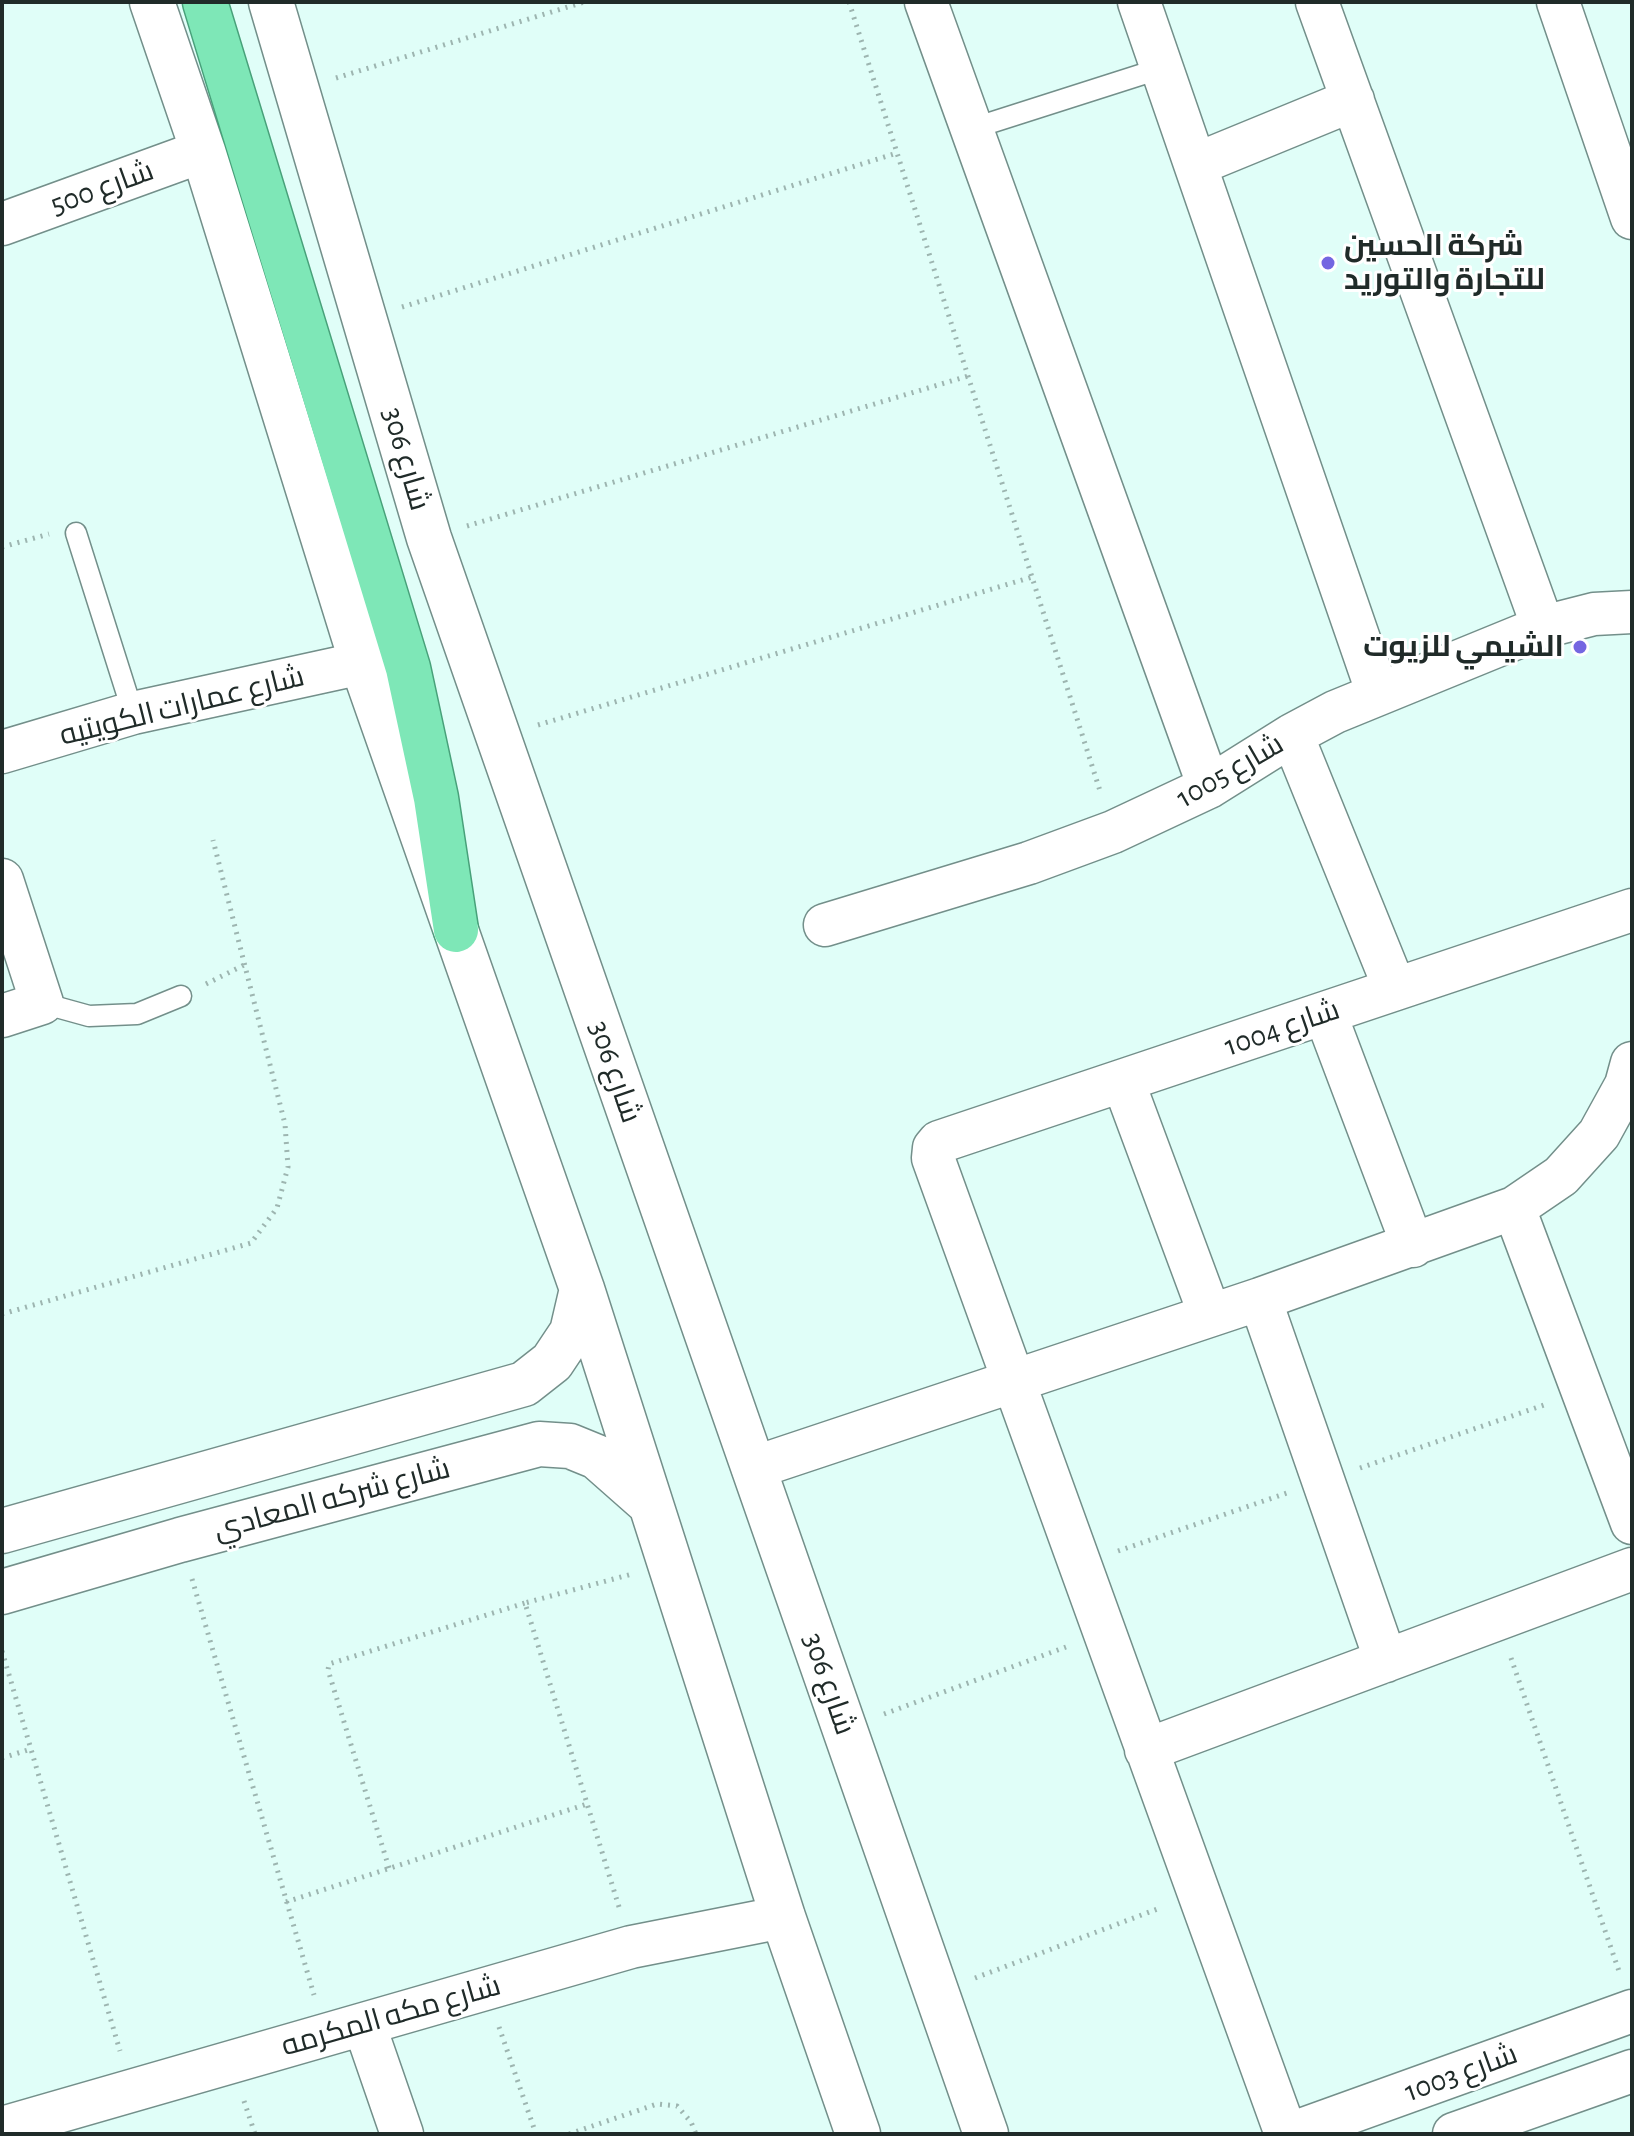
<!DOCTYPE html>
<html>
<head>
<meta charset="utf-8">
<style>
	body { margin:0 }
	#map { position:relative; width:1634px; height:2136px; overflow:hidden; background:#e0fef8; font-family:"Alegreya Sans",sans-serif }
	canvas { display:block }
	.frame { position:absolute; inset:0; border:4px solid #202b29; pointer-events:none }
</style>
</head>
<body>
<div id="map">
<canvas width="1634" height="2136"></canvas>
<div class="frame"></div>
</div>
<script>
const ctx = document.querySelector('canvas').getContext('2d');
ctx.lineJoin = 'round';
const poly = rows => new Path2D(rows.map(r => 'M' + r).join(''));
function trace(path, color, width, dash) { ctx.strokeStyle = color; ctx.lineWidth = width; ctx.lineCap = dash ? 'butt' : 'round'; ctx.setLineDash(dash || []); ctx.stroke(path); }
function write(font, color, halo, rows, align = 'center') {
  ctx.font = font + ' "Alegreya Sans",Cairo,sans-serif'; ctx.lineWidth = 6; ctx.setLineDash([]); ctx.textBaseline = 'middle'; ctx.strokeStyle = halo; ctx.fillStyle = color; for (const [text, x, y, turn = 0] of rows) {
    ctx.save(); ctx.translate(x, y); ctx.rotate((+turn || 0) * Math.PI / 180); ctx.textAlign = isNaN(turn) ? turn : align; if (halo) ctx.strokeText(text, 0, 0); ctx.fillText(text, 0, 0); ctx.restore();
  }
}
const service = poly([
	[971,129,1162,68],
	[76,533,133,713],
	[42,1003,89,1016,137,1014,181,996]
]);
const minor = poly([
	[926,2,1209,787],
	[1139,2,1378,694],
	[1317,2,1543,627],
	[1558,2,1632,218],
	[1197,164,1353,100],
	[2,224,203,151],
	[1292,735,1395,989],
	[2,752,133,713,362,663],
	[2,880,42,1003,2,1016],
	[825,925,1029,863,1113,832,1209,787,1292,735,1335,712,1543,627,1594,614,1632,612],
	[1325,1013,1413,1246],
	[1123,1081,1210,1315],
	[1514,1208,1632,1523],
	[1260,1299,1386,1661],
	[753,1468,1260,1299,1514,1208,1561,1176,1599,1134,1626,1085,1632,1063],
	[1146,1750,1632,1569],
	[364,2024,402,2134],
	[2,2128,631,1947,783,1917],
	[1286,2134,933,1158,934,1148,939,1142,1632,910],
	[1290,2134,1632,2011],
	[1454,2134,1632,2071]
]);
const tertiary = poly([
	[152,2,203,151,362,663,582,1289,783,1917,858,2134],
	[271,2,429,538,986,2134],
	[2,1531,524,1384,552,1362,572,1332,582,1289],
	[2,1592,180,1540,539,1444,570,1446,597,1457,648,1502]
]);
const trunk = poly([
	[205,2,408,668,436,798,456,930]
]);
trace(service, '#738f8a', 23);
trace(minor, '#738f8a', 45);
trace(tertiary, '#738f8a', 47);
trace(trunk, '#48a17a', 47);
trace(poly([
	[849,2,1101,794],
	[336,78,584,2],
	[402,307,897,153],
	[467,526,968,376],
	[2,547,49,534],
	[538,725,1032,577],
	[206,984,244,965],
	[2,1314,251,1243,277,1208,288,1167,285,1124,213,840],
	[1360,1468,1544,1405],
	[1118,1551,1287,1493],
	[192,1579,314,1995],
	[2,1651,120,2051],
	[1511,1658,1620,1974],
	[884,1714,1066,1647],
	[2,1758,31,1749],
	[389,1868,328,1670,329,1664,525,1603],
	[286,1902,587,1804],
	[619,1907,525,1603,632,1574],
	[975,1978,1160,1908],
	[499,2027,536,2134],
	[244,2101,255,2134],
	[569,2134,657,2104,677,2106,691,2122,696,2134]
]), '#9db5b0', 5, [2, 6]);
trace(service, '#fff', 20);
trace(minor, '#fff', 42);
trace(tertiary, '#fff', 44);
trace(trunk, '#7ee7b7', 44);
for (const [x, y, r, color] of [
	[1328,263,8,"#7466e1"],
	[1580,647,8,"#7466e1"]
]) { const dot = new Path2D(); dot.arc(x, y, r, 0, 2 * Math.PI); ctx.fillStyle = color; ctx.fill(dot); trace(dot, '#fff', 3); }
write('30px', '#202b29', '#fff', [
	["شارع 500",102,188,-20],
	["شارع 306",406,459,74],
	["شارع عمارات الكويتيه",182,706,-14],
	["شارع 1005",1230,771,-30],
	["شارع 1004",1282,1028,-19],
	["شارع 306",615,1072,71],
	["شارع شركه المعادي",332,1499,-15],
	["شارع 306",829,1684,71],
	["شارع مكه المكرمه",391,2016,-16],
	["شارع 1003",1461,2073,-20]
]);
write('bold 30px', '#202b29', '#fff', [
	["شركة الحسين",1344,246],
	["للتجارة والتوريد",1344,280],
	["الشيمي للزيوت",1564,647,"right"]
], 'left');
</script>
</body>
</html>
